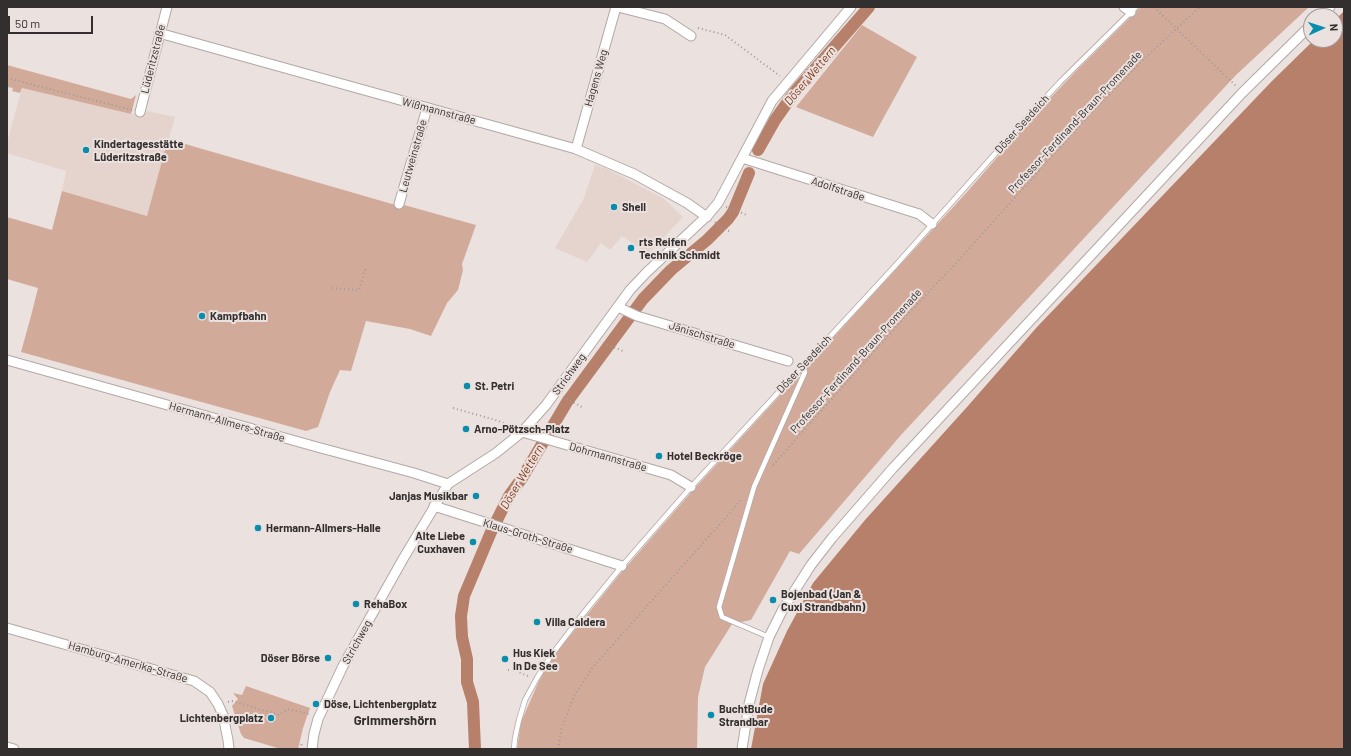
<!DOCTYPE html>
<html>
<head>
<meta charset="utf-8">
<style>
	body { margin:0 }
	#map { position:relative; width:1351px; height:756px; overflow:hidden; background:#ebe1de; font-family:Barlow,sans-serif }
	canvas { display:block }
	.frame { position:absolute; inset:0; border:8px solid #332f2e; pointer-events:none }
	.north { position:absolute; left:1303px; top:8px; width:40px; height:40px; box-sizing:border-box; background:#ebe1de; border:1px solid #a19a98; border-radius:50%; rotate:87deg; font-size:11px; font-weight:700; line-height:16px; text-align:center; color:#332f2e }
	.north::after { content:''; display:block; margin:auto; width:14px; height:18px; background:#098dac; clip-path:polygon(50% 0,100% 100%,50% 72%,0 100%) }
	.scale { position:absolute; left:8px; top:16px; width:85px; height:18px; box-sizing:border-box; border:2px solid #332f2e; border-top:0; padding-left:5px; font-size:12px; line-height:14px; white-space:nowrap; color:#332f2e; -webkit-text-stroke:3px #ebe1de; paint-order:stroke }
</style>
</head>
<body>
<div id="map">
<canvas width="1351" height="756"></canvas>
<div class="frame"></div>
<div class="north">N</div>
<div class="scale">50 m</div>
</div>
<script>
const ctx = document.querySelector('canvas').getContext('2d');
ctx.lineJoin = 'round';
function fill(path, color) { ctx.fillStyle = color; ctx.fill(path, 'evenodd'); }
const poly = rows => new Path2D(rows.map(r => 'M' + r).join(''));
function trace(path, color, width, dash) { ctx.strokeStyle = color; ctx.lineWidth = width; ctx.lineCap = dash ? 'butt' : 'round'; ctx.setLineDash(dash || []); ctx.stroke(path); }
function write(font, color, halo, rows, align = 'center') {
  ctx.font = font + ' Barlow,sans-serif'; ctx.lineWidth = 4; ctx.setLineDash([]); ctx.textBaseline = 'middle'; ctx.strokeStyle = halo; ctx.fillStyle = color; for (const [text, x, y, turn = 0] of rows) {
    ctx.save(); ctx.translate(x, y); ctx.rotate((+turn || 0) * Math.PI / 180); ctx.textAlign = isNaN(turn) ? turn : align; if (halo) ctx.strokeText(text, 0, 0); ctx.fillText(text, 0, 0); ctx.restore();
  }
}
fill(poly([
	[22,88,131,114,143,116,147,111,175,117,147,216,62,191,66,171,7,153,7,143],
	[595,165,607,169,663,198,683,217,648,254,622,236,610,250,601,243,587,262,555,248,583,200]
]), '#e5d4cd');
fill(poly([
	[1141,7,1309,7,1236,75,1033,293,901,435,799,554,790,551,751,620,732,624,705,667,698,697,697,749,517,749,521,722,539,681,552,658,620,574,694,489,967,192,1033,116,1081,66],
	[862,25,917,57,873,137,796,107],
	[7,65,131,99,136,95,131,114,22,88,20,93,12,91,13,88,7,87],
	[168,139,392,204,404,205,476,225,462,264,463,270,458,290,447,303,431,336,410,329,366,321,351,371,340,370,330,392,318,427,306,431,21,352,31,316,38,288,7,279,7,217,52,230,62,191,147,216],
	[246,686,310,708,303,728,298,749,281,749,244,738,241,734,232,706,238,699,233,693,242,695]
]), '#d2aa9a');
fill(poly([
	[1344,11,1344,749,751,749,763,684,787,631,813,583,865,520,967,407,1037,327,1272,81,1314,40,1335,40,1335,20]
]), '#b7806b');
trace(poly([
	[758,150,775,120,794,93,869,7],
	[475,749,473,702,467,682,467,659,462,637,461,616,464,596,491,532,509,496,522,478,567,402,643,299,671,270,707,240,728,219,733,212,749,173]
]), '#b7806b', 12);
const lane = poly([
	[769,637,722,617,719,607,754,487,805,372,803,366],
	[514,749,515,738,519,720,525,700,537,678,550,657,582,615,622,566,691,487,895,266,1034,110,1061,81,1136,7]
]);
const street = poly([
	[618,7,665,19,691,36],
	[1124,7,1131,12],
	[1321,16,1330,7],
	[159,33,576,149,634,174,687,203,707,217],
	[140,112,167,7],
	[576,149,616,7],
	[742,158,919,214,932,224],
	[399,204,427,108],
	[618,307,637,316,788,361],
	[7,360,317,447,414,473,448,484],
	[522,432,671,475,691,487],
	[434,506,622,566],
	[7,628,194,681,210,692,218,704,223,715,228,740,229,749],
	[7,747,14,749],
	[312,749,314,734,318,719,343,666,403,559,448,484,496,453,522,432,546,405,630,290,647,272,708,215,718,203,725,190,772,101,851,7],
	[742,749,749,704,758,670,769,637,783,609,811,565,832,538,893,468,1242,93,1311,25]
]);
trace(lane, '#b2a8a5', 6);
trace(street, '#b2a8a5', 11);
trace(poly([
	[1154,7,1236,86],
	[698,28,725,35,780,76],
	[7,78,132,110],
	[726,207,747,215],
	[715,222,723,229,732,232],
	[332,288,359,290,366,267],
	[603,343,623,351],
	[563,397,584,408],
	[453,408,499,421,512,428],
	[773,465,903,319,957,262,1091,113,1147,56,1200,7],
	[508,670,516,671,528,676],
	[228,702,233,701,279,715,288,709,309,714],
	[300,749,302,743],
	[558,749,562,727,574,696,593,667,742,499]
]), '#a29a98', 2, [1, 3]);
trace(lane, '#fff', 4.5);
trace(street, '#fff', 9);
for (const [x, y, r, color] of [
	[86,150,4,"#098dac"],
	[614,207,4,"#098dac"],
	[631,248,4,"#098dac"],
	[202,316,4,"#098dac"],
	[467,386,4,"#098dac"],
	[466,429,4,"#098dac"],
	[659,456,4,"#098dac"],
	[476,496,4,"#098dac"],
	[258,528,4,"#098dac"],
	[473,542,4,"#098dac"],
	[773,600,4,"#098dac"],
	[356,604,4,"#098dac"],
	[537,622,4,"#098dac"],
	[328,658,4,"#098dac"],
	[505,659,4,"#098dac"],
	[316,704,4,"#098dac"],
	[711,715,4,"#098dac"],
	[271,718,4,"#098dac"]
]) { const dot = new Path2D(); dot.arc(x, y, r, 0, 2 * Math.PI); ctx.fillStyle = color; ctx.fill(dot); trace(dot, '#ebe1de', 1.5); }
write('11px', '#332f2e', '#ebe1de', [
	["Lüderitzstraße",153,59,-76],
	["Hagens Weg",596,78,-74],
	["Wißmannstraße",439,111,15],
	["Professor-Ferdinand-Braun-Promenade",1075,122,-47],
	["Döser Seedeich",1022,124,-48],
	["Leutweinstraße",413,156,-74],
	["Adolfstraße",838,189,18],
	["Jänischstraße",702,335,17],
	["Professor-Ferdinand-Braun-Promenade",856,361,-48],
	["Döser Seedeich",804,364,-47],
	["Strichweg",569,374,-54],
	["Hermann-Allmers-Straße",227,422,16],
	["Dohrmannstraße",608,457,16],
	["Klaus-Groth-Straße",528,536,17],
	["Strichweg",357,642,-61],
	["Hamburg-Amerika-Straße",128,662,16]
]);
write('bold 11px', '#332f2e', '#ebe1de', [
	["Kindertagesstätte",94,144],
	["Lüderitzstraße",94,157],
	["Shell",622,207],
	["rts Reifen",639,242],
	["Technik Schmidt",639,255],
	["Kampfbahn",210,316],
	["St. Petri",475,386],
	["Arno-Pötzsch-Platz",474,429],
	["Hotel Beckröge",667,456],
	["Janjas Musikbar",468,496,"right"],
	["Hermann-Allmers-Halle",266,528],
	["Alte Liebe",465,536,"right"],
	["Cuxhaven",465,549,"right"],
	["Bojenbad (Jan &",781,594],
	["Cuxi Strandbahn)",781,607],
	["RehaBox",364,604],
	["Villa Caldera",545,622],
	["Hus Kiek",513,653],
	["In De See",513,666],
	["Döser Börse",320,658,"right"],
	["Döse, Lichtenbergplatz",324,704],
	["BuchtBude",719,709],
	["Strandbar",719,722],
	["Lichtenbergplatz",263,718,"right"]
], 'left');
write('italic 12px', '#823c20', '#ebe1de', [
	["Döser Wettern",810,76,-50],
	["Döser Wettern",522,477,-59]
]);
write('bold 13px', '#332f2e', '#ebe1de', [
	["Grimmershörn",395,721]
]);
</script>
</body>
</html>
